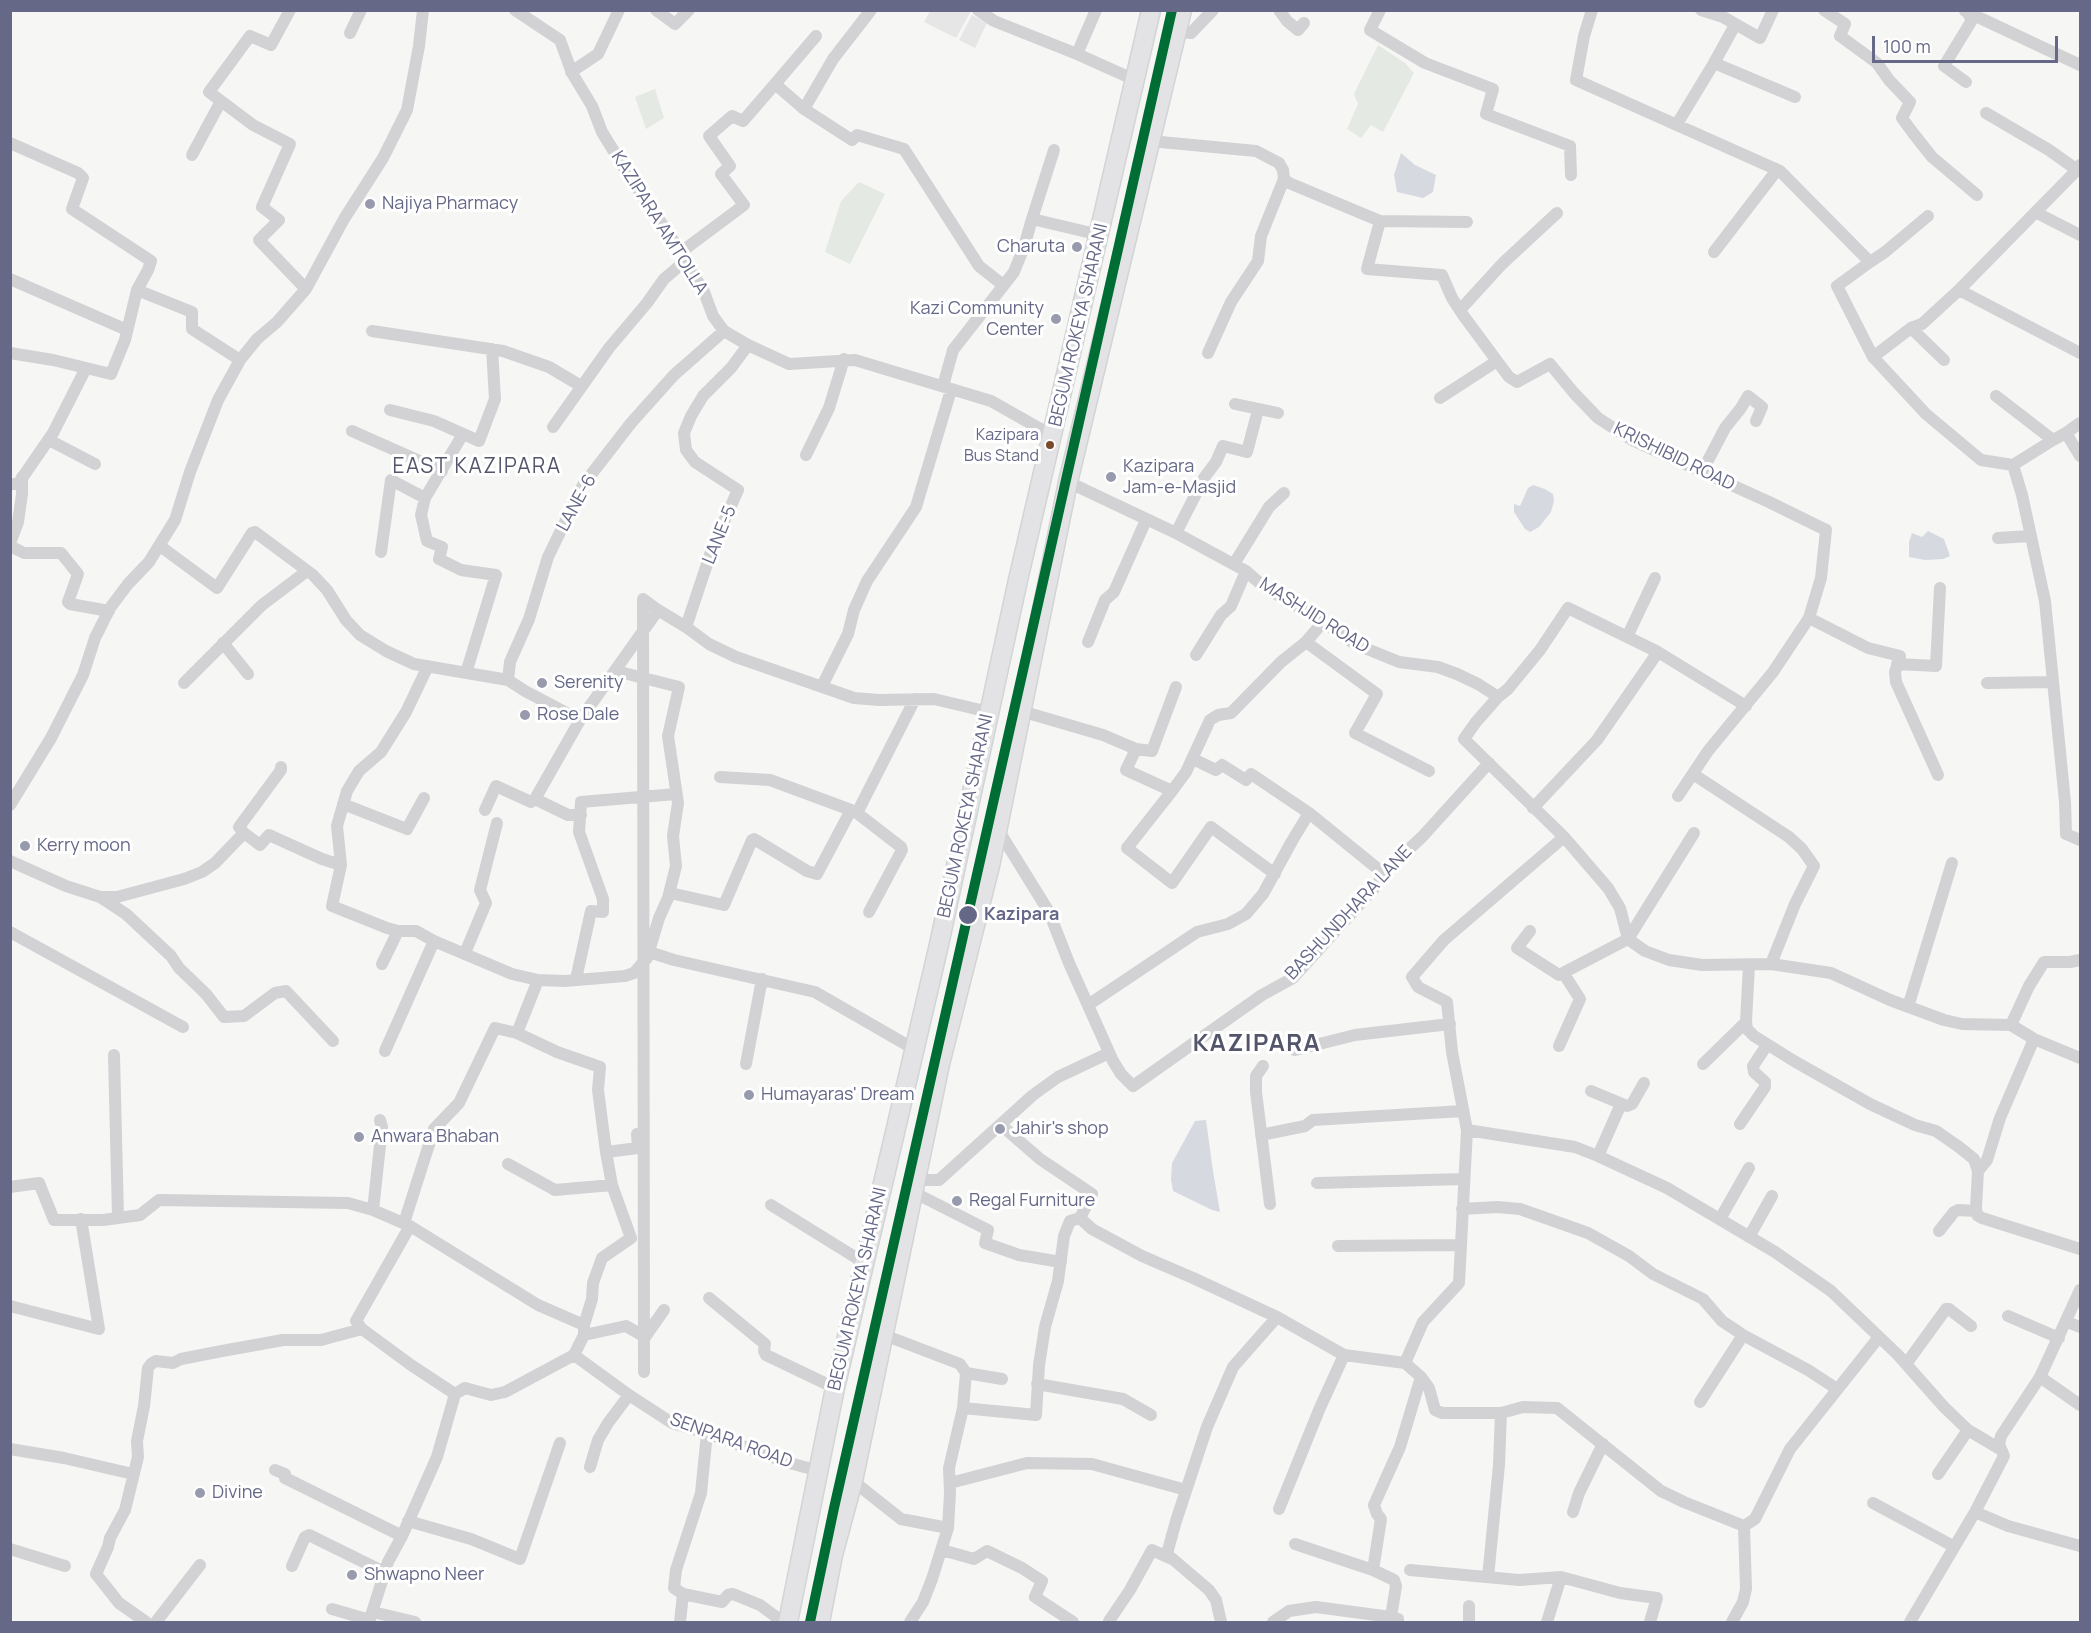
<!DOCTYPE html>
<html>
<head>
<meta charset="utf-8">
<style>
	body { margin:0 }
	#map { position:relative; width:2091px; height:1633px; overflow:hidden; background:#f6f6f5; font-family:Manrope,sans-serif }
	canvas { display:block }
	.frame { position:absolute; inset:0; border:12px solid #656887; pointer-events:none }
	.scale { position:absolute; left:1872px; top:36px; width:186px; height:27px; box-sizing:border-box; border:3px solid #656887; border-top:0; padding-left:8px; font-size:18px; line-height:21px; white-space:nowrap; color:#656887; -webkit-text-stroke:4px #fff; paint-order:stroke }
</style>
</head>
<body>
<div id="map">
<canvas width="2091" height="1633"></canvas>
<div class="frame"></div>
<div class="scale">100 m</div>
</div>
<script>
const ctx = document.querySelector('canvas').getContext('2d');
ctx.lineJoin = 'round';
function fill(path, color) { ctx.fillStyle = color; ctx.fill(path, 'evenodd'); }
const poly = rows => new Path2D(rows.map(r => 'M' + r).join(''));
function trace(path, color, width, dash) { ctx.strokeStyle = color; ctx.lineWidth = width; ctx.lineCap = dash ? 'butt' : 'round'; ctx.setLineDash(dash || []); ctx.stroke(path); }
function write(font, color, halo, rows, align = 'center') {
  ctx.font = font + ' Manrope,sans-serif'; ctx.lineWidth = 6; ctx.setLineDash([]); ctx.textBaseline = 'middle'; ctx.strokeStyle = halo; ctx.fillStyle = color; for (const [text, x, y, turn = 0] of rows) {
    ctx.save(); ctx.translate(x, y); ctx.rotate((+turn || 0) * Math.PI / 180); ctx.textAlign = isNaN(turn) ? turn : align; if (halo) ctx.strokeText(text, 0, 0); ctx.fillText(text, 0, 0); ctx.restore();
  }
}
fill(poly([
	[930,11,970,10,971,11,956,38,924,22],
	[972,15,987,23,975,48,959,40]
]), '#e6e6e7');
fill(poly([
	[1378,45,1405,63,1414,73,1383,132,1371,125,1361,138,1347,129,1358,104,1354,94],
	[655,89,664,118,646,129,635,97],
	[859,182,885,194,850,264,825,252,841,201]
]), '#e4e9e4');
fill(poly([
	[1401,153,1415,165,1436,175,1433,192,1423,198,1397,192,1394,175],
	[1533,485,1545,489,1553,494,1554,501,1551,512,1539,527,1530,532,1525,529,1514,512,1514,504,1520,506,1528,488],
	[1928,531,1944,539,1950,556,1943,559,1925,560,1909,557,1909,542,1912,533,1922,537],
	[1206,1120,1213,1171,1220,1212,1212,1210,1173,1191,1171,1179,1172,1163,1195,1121]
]), '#d6d9df');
const primary = poly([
	[788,1622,835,1388,938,949,1018,580,1151,10],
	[820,1622,833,1555,853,1481,940,1064,990,866,1068,482,1182,10]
]);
trace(primary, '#d2d4d5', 21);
trace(poly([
	[290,10,271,45,250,36,209,92,253,125,290,144,262,207,279,220,259,240,306,289],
	[515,10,560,40,572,73,592,106,602,132,629,176,681,252,684,262,703,289,713,316,724,331,748,345,789,364,855,360,991,401,1053,436],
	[656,10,675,24,689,10],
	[978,10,994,21,1077,54,1135,80],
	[1279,10,1287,21,1298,30,1304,23],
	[1380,10,1370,30,1425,63,1493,89,1486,114,1570,146,1571,175],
	[1592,10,1584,36,1576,80,1780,171,1870,262,1837,286,1873,357,1926,414,1981,460,2013,465,2053,440],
	[1701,10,1723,17,1760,38,1773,10],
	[1824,10,1845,24,1840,36,1877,63,1889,80,1910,102,1902,118,1913,133,1932,157,1977,195],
	[1966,10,1972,20,1944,66,1966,82],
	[1965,11,2080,65],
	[1177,32,1191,33,1213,10],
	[350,33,361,10],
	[1077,54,1096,10],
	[1714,63,1795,97],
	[571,72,598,54,619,10],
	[775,84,816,36],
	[804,109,833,59,871,10],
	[1986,113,2049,150,2077,170],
	[1677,124,1714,63,1735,25],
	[1150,141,1256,151,1279,163,1283,170,1284,179,1289,183,1380,221,1367,269,1442,275,1452,298,1463,315,1497,361,1509,377,1517,382,1550,364,1574,393,1598,418,1632,440,1769,502,1826,530,1821,578,1809,618,1773,672,1708,751,1678,796],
	[10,143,78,173,83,178,72,209,151,261,148,270,137,290,125,340,111,374,53,360,10,353],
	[1054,150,1032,219,1100,235],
	[192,155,221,101],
	[2037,213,2080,235],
	[1380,221,1467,222],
	[681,252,744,205,721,174,730,166,709,136,732,116,743,121,775,84,804,109,852,140,857,135,904,149,979,266,1003,285],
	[1714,252,1777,170],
	[1870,262,1885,252,1928,216],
	[10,279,127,330],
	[137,290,192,312,192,329,240,360],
	[1959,290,2080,353],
	[1460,310,1502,264,1557,213],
	[1911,328,1944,360],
	[372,331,503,351,549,367,581,386],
	[1208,353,1231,302,1258,261,1261,236,1284,179],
	[1873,357,1911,328,1922,324,1959,290,2075,172,2080,165],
	[943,386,953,350,1014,272,1024,247,1032,219],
	[1996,396,2053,440,2066,433,2080,456],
	[1440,398,1497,361],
	[1235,404,1278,413],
	[390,410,434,421,479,441,495,399,492,349],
	[553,427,609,348,647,303,664,279,684,262],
	[352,431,442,471],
	[2066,433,2080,423],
	[463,434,425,498,421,515,427,541,442,547,439,559,461,570,496,575,466,673],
	[49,440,95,464],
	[806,455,829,408,844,359],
	[2013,465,2022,495,2045,601,2065,802,2066,834,2080,840],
	[1702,472,1725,428,1741,408,1748,396,1762,407,1756,421],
	[1068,482,1176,533,1246,571,1263,586,1323,622,1355,644,1399,662,1438,667,1457,674,1478,684,1498,697],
	[10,484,18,484,53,433,86,368],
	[1176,533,1204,478,1216,462,1223,446,1247,452,1258,410],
	[1998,538,2031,536],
	[10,543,18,522,22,494,22,477],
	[10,546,24,553,61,553,78,574,68,602,70,604,109,611],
	[160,546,217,588,252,533,255,532,313,575,327,590,346,620,360,635,386,651,414,664,508,680,525,691,580,720,658,610,686,627,709,644,736,657,854,698,879,700,934,699,989,712],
	[381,552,391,480,425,498],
	[1234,564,1269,507,1284,493],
	[1809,618,1868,648,1900,656,1895,672,1896,682,1938,775],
	[686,627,713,546,738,490,695,462,686,450,684,433,691,416,703,396,731,368,748,345],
	[1627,637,1655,578],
	[1088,642,1105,600,1114,592,1146,520],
	[1306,642,1377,694,1355,733,1429,771],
	[223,643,248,674],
	[1196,655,1221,615,1231,606,1246,571],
	[1897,664,1936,666,1940,588],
	[428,666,406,712,381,752,359,771,347,791,337,826,341,865,332,906,387,928,398,931,416,931,434,941,512,974,538,980,565,981,625,976,634,973,647,958,659,918,668,898,676,866,673,836,678,803,668,736,679,687,616,671],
	[508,680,510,662,529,619,548,557,583,485,631,423,674,375,724,331],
	[184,683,262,605,307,571],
	[1987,683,2053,682],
	[822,686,848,634,854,610,867,581,916,507,951,390],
	[1746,706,1658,652,1568,608,1540,650,1508,689,1498,697,1476,722,1464,739,1564,837,1608,888,1620,908,1628,939,1645,951,1669,960,1702,965,1771,964,1831,973,1890,1000,1944,1020,1962,1024,2011,1025,2034,1039,2080,1058],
	[1021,711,1103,735,1136,749,1126,770,1172,791,1127,848,1172,883,1211,827,1275,874],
	[1136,749,1152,751,1176,687],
	[1193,759,1216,770,1222,765,1246,780,1251,774,1309,813,1383,873],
	[1693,774,1789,837,1802,849,1814,866,1795,904,1771,964],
	[720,777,770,780,851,810,857,813,901,847,902,850,869,912],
	[1172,791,1186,772,1210,720,1218,715,1231,713,1281,662,1306,642,1323,622],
	[535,799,580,720],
	[343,804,407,829,424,798],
	[10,805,51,738,83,675,95,638,110,608,128,584,149,562,175,520,190,472,218,400,240,360,257,339,277,322,306,289,344,219,383,158,407,110,419,46,423,10],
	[1533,808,1597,740,1658,652],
	[485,810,496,786,531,802,535,799,568,815,581,815],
	[857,813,915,699],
	[997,828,1049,912,1069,963,1113,1061,1121,1074,1133,1086,1262,995,1293,978,1378,884,1383,873,1422,837,1489,763],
	[244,833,260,845,269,835,322,859,341,865],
	[10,861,66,886,100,897,126,914,171,956,179,968,206,994,224,1017,244,1016,275,993,286,991,333,1041],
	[670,893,724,905,752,840,754,839,807,871,817,874,851,810],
	[101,897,117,897,184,879,202,872,215,863,244,833,239,827,281,770,281,767],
	[1530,931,1517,948,1559,975,1628,939,1694,833],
	[10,932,183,1027],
	[649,952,674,960,815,992,914,1049],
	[465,953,486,903,480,890,497,823],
	[382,964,398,931],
	[1749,965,1746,1022,1747,1029,1754,1036,1794,1061,1870,1104,1915,1125,1936,1131,1959,1147,1974,1159,1978,1171,1976,1208,1977,1215,1982,1218,2080,1249],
	[576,979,591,911,603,912,603,899,579,832,581,802,676,794],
	[1088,1005,1197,932,1228,924,1246,914,1263,894,1292,841,1309,813],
	[1908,1007,1952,863],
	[2011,1025,2029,986,2044,962,2070,962,2080,960],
	[517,1033,538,980],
	[1559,1046,1580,999,1564,974],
	[1295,1050,1355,1035,1450,1024],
	[385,1051,434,941],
	[114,1055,118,1217],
	[746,1064,762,979],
	[1703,1064,1746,1022],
	[1263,1066,1256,1076,1256,1092,1270,1204],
	[1591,1091,1627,1106,1632,1104,1644,1083],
	[1740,1124,1765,1087,1765,1082,1754,1072,1753,1066,1767,1045],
	[1001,1125,1040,1159,1092,1194,1080,1218],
	[1467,1130,1575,1147,1598,1156,1667,1188,1775,1252,1831,1291,1898,1355,1944,1407,1968,1430,2000,1449],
	[1261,1135,1305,1126,1313,1120,1463,1111],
	[606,1152,638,1148,637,1134],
	[1598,1156,1621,1104],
	[508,1164,555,1190,612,1185],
	[1978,1171,1987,1160,2000,1118,2034,1039],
	[915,1180,939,1180,1033,1095,1058,1077,1109,1053],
	[1317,1183,1463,1179],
	[10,1187,39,1183,54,1220,103,1220,140,1215,159,1200,348,1203,373,1210,410,1226,538,1305,584,1325],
	[913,1192,988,1230,985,1243,1019,1255,1061,1262],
	[771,1205,863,1262],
	[1462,1209,1497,1207,1520,1209,1588,1233,1629,1256,1653,1274,1703,1299,1722,1321,1743,1335,1808,1370,1837,1389],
	[373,1210,382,1127,380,1120],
	[1720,1219,1749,1168],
	[404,1223,434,1129,459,1103,495,1028,517,1033,557,1052,600,1067,598,1090,606,1152,612,1185,631,1238,602,1258,593,1283,592,1299,584,1325,584,1335,574,1355],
	[1939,1231,1954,1212,1958,1210,1976,1211],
	[1749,1237,1772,1196],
	[1338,1246,1460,1245],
	[709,1298,765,1344,764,1351,766,1355,835,1388],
	[10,1306,99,1329,81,1219],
	[2008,1316,2059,1338],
	[2067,1322,2080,1327],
	[362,1329,356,1321,410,1226],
	[584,1335,626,1326,645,1337,664,1310],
	[884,1335,960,1364,966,1373,963,1408,949,1468,950,1493,948,1528,932,1579,923,1602,910,1622],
	[1405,1363,1423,1322,1459,1283,1467,1130,1452,1052,1447,1002,1418,987,1412,977,1444,940,1564,837],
	[1906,1364,1946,1309,1949,1309,1971,1326],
	[644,1372,643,599,658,610],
	[966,1373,1002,1379],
	[2040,1377,2080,1405],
	[1037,1384,1123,1399,1151,1415],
	[1700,1402,1743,1335],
	[963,1408,1036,1415,1039,1365,1045,1327,1058,1281,1064,1236,1070,1221,1080,1218,1092,1229,1142,1256,1193,1278,1277,1317,1344,1355,1405,1363,1421,1377,1429,1388,1435,1410,1442,1413,1501,1413,1523,1407,1557,1408,1661,1491,1684,1502,1744,1526],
	[10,1449,64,1458,133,1474],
	[590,1467,598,1440,608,1423,629,1395],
	[275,1470,285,1474,285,1478,402,1536],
	[1938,1474,1968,1430],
	[853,1481,901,1519,948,1528],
	[950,1483,1027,1463,1092,1464,1186,1490],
	[1873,1503,1953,1546],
	[1279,1509,1319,1410,1344,1355],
	[1573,1512,1579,1493,1603,1444],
	[1975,1512,2008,1526,2080,1546],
	[408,1521,471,1539,520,1559,560,1443],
	[1744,1526,1755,1519,1790,1449,1879,1337],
	[1295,1544,1373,1570],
	[10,1549,65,1566],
	[942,1550,974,1559,987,1551,1022,1568,1042,1581,1035,1597,1073,1622],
	[292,1566,305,1537,309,1535,384,1572],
	[1410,1570,1519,1580,1561,1577,1620,1593,1657,1598,1650,1622],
	[1488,1577,1499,1465,1501,1413],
	[683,1594,674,1588,676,1570,701,1493,707,1433],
	[332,1609,370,1620],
	[373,1612,415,1622],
	[1109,1621,1130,1590,1152,1550,1172,1559],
	[146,1622,119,1603,96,1574,108,1547,110,1538,125,1510,138,1457,137,1441,144,1406,148,1368,151,1364,156,1361,173,1363,181,1359,222,1351,283,1340,321,1340,362,1329,411,1365,455,1394],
	[156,1622,200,1565],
	[369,1622,388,1562,402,1536,437,1457,455,1394,465,1388,491,1395,505,1392,574,1355,629,1395,672,1423,707,1433,786,1462,819,1471],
	[680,1622,683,1594,722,1602,728,1595,733,1594,760,1605,783,1622],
	[1221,1622,1216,1600,1209,1590,1168,1555,1168,1550,1176,1521,1207,1427,1233,1367,1277,1317],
	[1273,1622,1289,1611,1316,1607,1391,1617],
	[1398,1622,1398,1619,1391,1617,1396,1586,1394,1580,1373,1570,1381,1519,1377,1514,1374,1505,1400,1447,1421,1377],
	[1469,1622,1469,1606],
	[1547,1622,1561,1577],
	[1732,1622,1743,1602,1746,1589,1744,1526],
	[1910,1622,1975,1512,2004,1456,1999,1444,2001,1436,2040,1377,2080,1290]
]), '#d2d2d4', 12);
trace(primary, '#e3e3e5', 18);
trace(poly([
	[810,1622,834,1508,1172,10]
]), '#006e34', 10);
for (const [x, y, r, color] of [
	[370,204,6,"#989aae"],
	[1077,247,6,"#989aae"],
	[1056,319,6,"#989aae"],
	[1050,445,5,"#7a4b2a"],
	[1111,477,6,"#989aae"],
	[542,683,6,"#989aae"],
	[525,715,6,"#989aae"],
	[25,846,6,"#989aae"],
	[968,915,10,"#656887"],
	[749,1095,6,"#989aae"],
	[1000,1129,6,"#989aae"],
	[359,1137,6,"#989aae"],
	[957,1201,6,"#989aae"],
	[200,1493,6,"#989aae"],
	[352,1575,6,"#989aae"]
]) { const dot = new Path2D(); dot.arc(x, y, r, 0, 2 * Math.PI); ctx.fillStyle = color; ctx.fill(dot); trace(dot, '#fff', 2); }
write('16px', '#656887', '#fff', [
	["Kazipara",1039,436],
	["Bus Stand",1039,457]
], 'right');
write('18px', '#656887', '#fff', [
	["Najiya Pharmacy",382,204],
	["Charuta",1065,247,"right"],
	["Kazi Community",1044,309,"right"],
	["Center",1044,330,"right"],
	["Kazipara",1123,467],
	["Jam-e-Masjid",1123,488],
	["Serenity",554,683],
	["Rose Dale",537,715],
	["Kerry moon",37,846],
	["Humayaras' Dream",761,1095],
	["Jahir's shop",1012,1129],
	["Anwara Bhaban",371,1137],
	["Regal Furniture",969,1201],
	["Divine",212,1493],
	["Shwapno Neer",364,1575]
], 'left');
write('18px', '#656887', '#fff', [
	["KAZIPARA AMTOLLA",659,223,58],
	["BEGUM ROKEYA SHARANI",1079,325,-77],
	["KRISHIBID ROAD",1674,457,26],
	["LANE-6",577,503,-61],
	["LANE-5",720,535,-68],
	["MASHJID ROAD",1314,616,32],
	["BEGUM ROKEYA SHARANI",966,816,-78],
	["BASHUNDHARA LANE",1349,913,-47],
	["BEGUM ROKEYA SHARANI",858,1289,-77],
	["SENPARA ROAD",731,1441,20]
]);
write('bold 18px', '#656887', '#fff', [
	["Kazipara",984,915]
], 'left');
ctx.letterSpacing = '1.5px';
write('21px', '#53556b', '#fff', [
	["EAST KAZIPARA",477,467]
]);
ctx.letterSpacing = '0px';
ctx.letterSpacing = '1.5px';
write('bold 24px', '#53556b', '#fff', [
	["KAZIPARA",1257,1044]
]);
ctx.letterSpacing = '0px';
</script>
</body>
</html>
